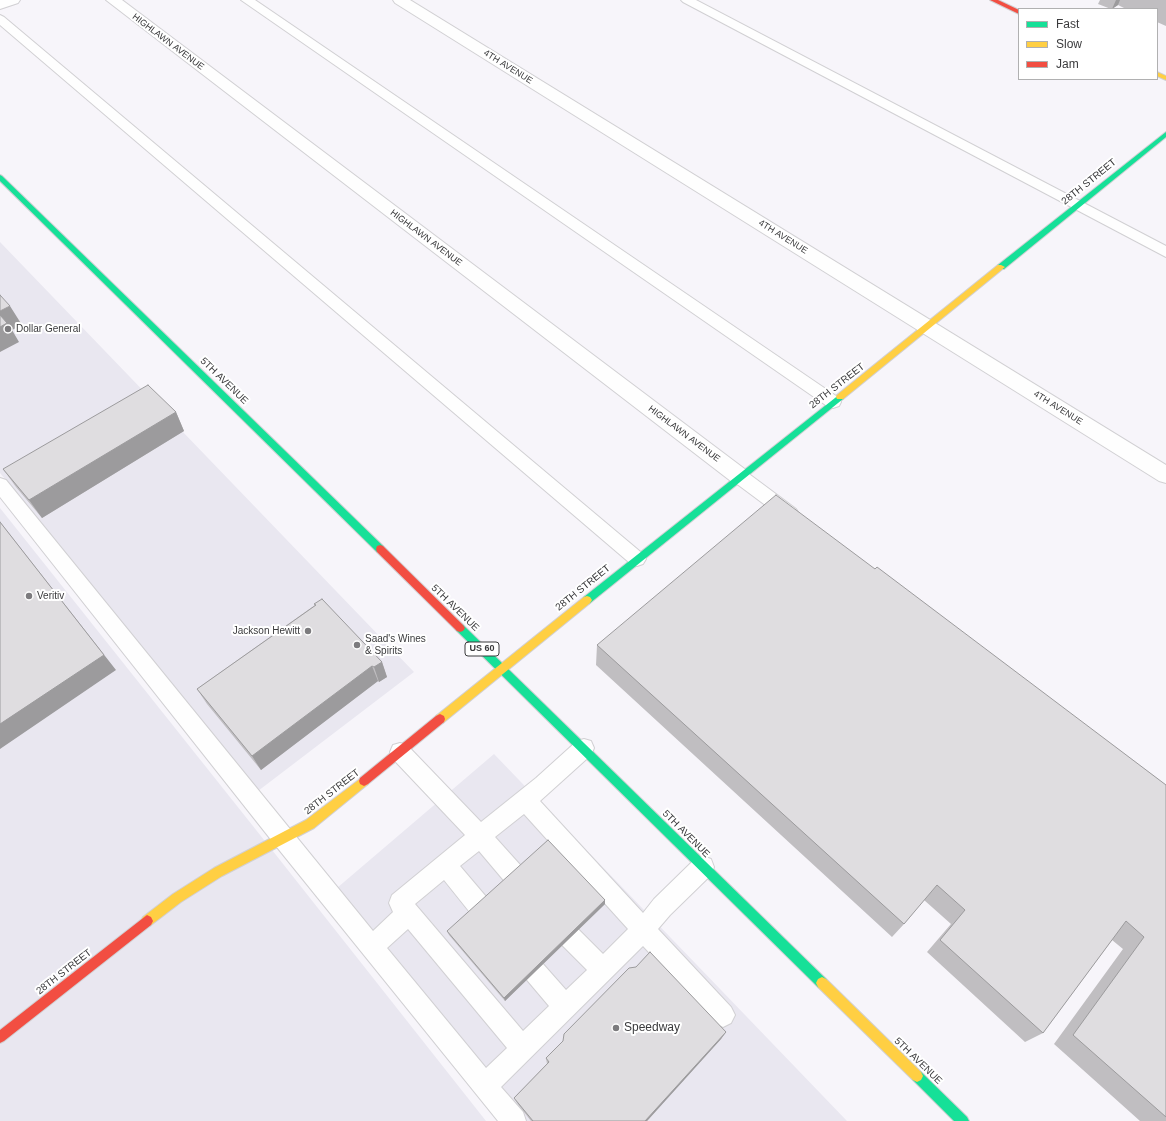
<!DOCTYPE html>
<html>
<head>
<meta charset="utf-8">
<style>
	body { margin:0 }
	#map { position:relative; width:1166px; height:1121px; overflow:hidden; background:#f7f5fa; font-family:Helvetica,sans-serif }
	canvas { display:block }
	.legend { position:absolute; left:1018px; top:8px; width:140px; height:72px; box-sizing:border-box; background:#fff; border:1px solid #b0b0b1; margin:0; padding:5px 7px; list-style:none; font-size:12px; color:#3a3a3c }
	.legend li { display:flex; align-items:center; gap:8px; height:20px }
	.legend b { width:20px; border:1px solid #b0b0b1 }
</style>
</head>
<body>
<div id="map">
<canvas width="1166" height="1121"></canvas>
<ul class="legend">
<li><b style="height:5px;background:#16e098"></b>Fast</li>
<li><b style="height:5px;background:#ffcf43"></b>Slow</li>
<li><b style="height:5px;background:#f24e42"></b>Jam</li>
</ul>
</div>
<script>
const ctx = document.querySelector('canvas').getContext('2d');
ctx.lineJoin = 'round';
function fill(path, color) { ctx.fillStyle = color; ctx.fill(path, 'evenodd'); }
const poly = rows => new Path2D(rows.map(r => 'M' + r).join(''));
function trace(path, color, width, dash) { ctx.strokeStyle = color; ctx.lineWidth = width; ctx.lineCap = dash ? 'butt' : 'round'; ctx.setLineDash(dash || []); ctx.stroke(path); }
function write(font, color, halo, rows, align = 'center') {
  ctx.font = font + ' Helvetica,sans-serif'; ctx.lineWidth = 4; ctx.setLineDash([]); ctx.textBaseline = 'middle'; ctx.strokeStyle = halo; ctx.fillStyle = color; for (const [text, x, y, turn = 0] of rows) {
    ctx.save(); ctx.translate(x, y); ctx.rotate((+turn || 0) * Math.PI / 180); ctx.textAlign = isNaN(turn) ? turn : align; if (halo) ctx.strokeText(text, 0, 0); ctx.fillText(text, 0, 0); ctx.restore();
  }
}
fill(poly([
	[0,242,414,672,258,791,0,473],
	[0,508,276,855,486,1121,0,1121],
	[494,754,847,1121,526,1121,337,888]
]), '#e9e7f0');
const lane = poly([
	[241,0,255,0,839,398,841,402,839,406,833,408,827,406,241,0],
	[681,0,696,0,1166,246,1166,257,683,2,681,0],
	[0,15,4,17,643,554,646,559,643,564,637,566,631,564,0,25,0,15],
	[739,469,745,471,796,509,799,514,796,519,790,521,784,519,733,481,730,476,733,471,739,469],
	[0,478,6,480,373,931,393,912,389,903,392,895,465,835,393,759,390,752,393,745,400,743,407,745,481,822,536,778,577,741,584,739,591,741,594,748,591,755,540,801,643,913,654,899,695,859,703,856,711,859,714,867,711,875,670,915,658,929,731,1007,735,1015,731,1023,723,1027,715,1023,643,946,501,1087,523,1112,526,1121,498,1121,276,846,0,497,0,478],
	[524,814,628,929,603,954,578,929,570,926,562,929,559,937,562,945,587,970,566,990,543,964,535,961,527,964,524,972,527,980,549,1006,523,1031,415,904,444,880,472,915,480,918,488,915,491,907,488,899,460,866,479,851,506,883,514,886,522,883,525,875,522,867,495,837,524,814],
	[408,929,507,1048,486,1068,387,948,408,929]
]);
const street = poly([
	[0,0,20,0,18,3,0,9,0,0],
	[106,0,122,0,746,470,749,476,746,482,739,484,732,482,106,0],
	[393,0,410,0,1166,465,1166,483,1159,481,395,3,393,0]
]);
const fast = poly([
	[1166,132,1166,137,1004,269,998,269,998,265,1166,132],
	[0,175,2,176,383,546,384,549,383,552,377,552,0,181,0,175],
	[840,394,844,397,843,399,590,603,587,604,584,603,582,600,584,597,840,394],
	[460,624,463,625,826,979,828,983,826,987,822,989,818,987,457,631,455,628,457,625,460,624],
	[917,1070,921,1072,967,1117,969,1121,954,1121,913,1080,911,1076,913,1072,917,1070]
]);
const slow = poly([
	[1157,72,1166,76,1166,80,1157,76,1157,72],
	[998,265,1001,265,1005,267,843,399,837,399,836,397,837,395,998,265],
	[587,596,590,597,592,600,590,603,444,722,440,724,436,722,435,719,436,716,584,597,587,596],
	[364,776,368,778,369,781,368,784,314,828,222,876,181,902,151,925,147,927,143,925,141,921,143,917,173,894,214,868,306,820,364,776],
	[822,977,826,979,921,1072,923,1076,921,1080,917,1082,913,1080,818,987,816,983,818,979,822,977]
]);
const jam = poly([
	[990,0,998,0,1019,10,1019,14,990,0],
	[380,545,383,546,463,625,465,628,463,631,460,632,457,631,377,552,376,549,377,546,380,545],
	[440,714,444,716,445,719,444,722,368,784,364,786,360,784,359,781,360,778,436,716,440,714],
	[147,915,151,917,153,921,151,925,4,1041,0,1043,0,1030,147,915]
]);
trace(lane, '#d1d0d3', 2);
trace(street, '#d1d0d3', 2);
trace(fast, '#d1d0d3', 2);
trace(slow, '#d1d0d3', 2);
trace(jam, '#d1d0d3', 2);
fill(lane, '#fefefe');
fill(street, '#fefefe');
fill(fast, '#16e098');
fill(slow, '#ffcf43');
fill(jam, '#f24e42');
fill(poly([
	[1100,0,1166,0,1166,26,1157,22,1157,9,1126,9,1118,5,1112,9,1111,9,1098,4],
	[176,412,184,431,42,518,16,487,3,469],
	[875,569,1166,785,1166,1121,1140,1121,1054,1044,1123,949,1112,940,1043,1033,1025,1042,927,952,951,924,924,900,904,924,892,937,596,665,597,645],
	[314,604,382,662,387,677,379,682,378,681,261,770,207,704,197,689,315,605],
	[605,900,605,904,505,1001,449,935,447,931],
	[726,1032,721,1039,647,1121,531,1121,517,1103,514,1098,547,1064,546,1058]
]), '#c0bec1');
fill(poly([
	[1116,0,1120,0,1118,5,1112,9],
	[10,306,22,325,12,330,19,342,0,352,0,311],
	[176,412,184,431,42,518,29,500],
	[0,522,116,670,0,749],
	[382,662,387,677,379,682,374,667],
	[372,666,378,681,261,770,252,756],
	[605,900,605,904,505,1001,504,998],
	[726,1032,721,1039,647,1121,645,1121]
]), '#9c9b9d');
const building = poly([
	[0,295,10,306,0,311,0,295],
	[0,315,7,323,0,327,0,315],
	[148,385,176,412,29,500,3,469,148,385],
	[776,495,875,569,877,567,1166,785,1166,1117,1073,1035,1144,937,1126,921,1043,1033,940,940,965,910,937,885,904,924,597,645,776,495],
	[0,522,104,655,0,724,0,522],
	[322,599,382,662,374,667,372,666,252,756,197,689,316,605,314,604,322,599],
	[548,840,605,900,504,998,447,931,548,840],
	[650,952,726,1032,645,1121,533,1121,514,1098,549,1062,546,1058,563,1041,564,1034,629,968,636,967,650,952]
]);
fill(building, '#dfdde0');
trace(building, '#9c9b9d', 1);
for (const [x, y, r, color] of [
	[8,329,4,"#7c7b7e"],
	[29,596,4,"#7c7b7e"],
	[308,631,4,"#7c7b7e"],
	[357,645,4,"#7c7b7e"],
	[616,1028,4,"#7c7b7e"]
]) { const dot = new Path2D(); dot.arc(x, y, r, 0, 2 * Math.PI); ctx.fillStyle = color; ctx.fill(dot); trace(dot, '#fff', 1.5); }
write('9px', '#3a3a3c', '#fff', [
	["HIGHLAWN AVENUE",168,42,37],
	["4TH AVENUE",508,67,32],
	["4TH AVENUE",783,237,32],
	["HIGHLAWN AVENUE",426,238,37],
	["4TH AVENUE",1058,408,32],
	["HIGHLAWN AVENUE",684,434,37]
]);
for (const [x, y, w] of [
	[482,649,34]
]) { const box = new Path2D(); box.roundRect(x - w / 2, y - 7, w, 14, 3); ctx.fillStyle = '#fff'; ctx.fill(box); trace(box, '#3a3a3c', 1); }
write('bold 9px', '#3a3a3c', null, [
	["US 60",482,649]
]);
write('10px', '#3a3a3c', '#fff', [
	["28TH STREET",1089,182,-39],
	["5TH AVENUE",224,381,44],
	["28TH STREET",837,386,-38],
	["28TH STREET",583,588,-39],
	["5TH AVENUE",455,608,44],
	["28TH STREET",332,792,-38],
	["5TH AVENUE",686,834,45],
	["28TH STREET",64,972,-38],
	["5TH AVENUE",918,1061,44]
]);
write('10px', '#3a3a3c', '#fff', [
	["Dollar General",16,329],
	["Veritiv",37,596],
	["Jackson Hewitt",300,631,"right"],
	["Saad's Wines",365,639],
	["& Spirits",365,651]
], 'left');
write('12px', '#3a3a3c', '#fff', [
	["Speedway",624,1028]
], 'left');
</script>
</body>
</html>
